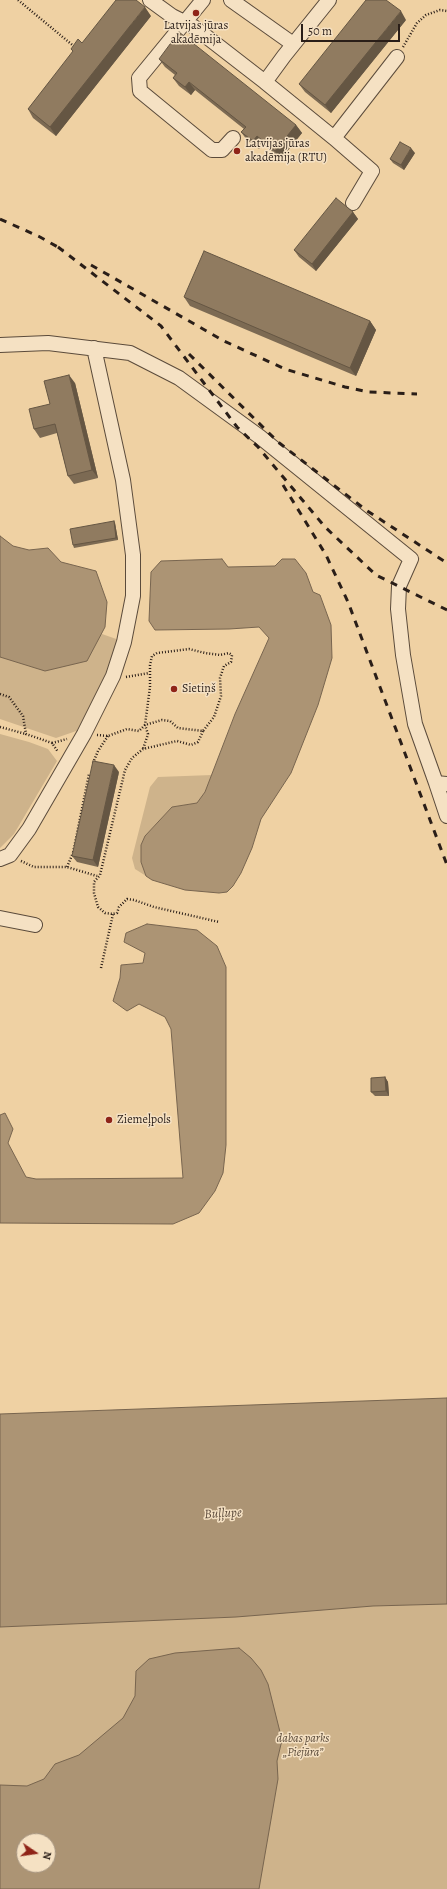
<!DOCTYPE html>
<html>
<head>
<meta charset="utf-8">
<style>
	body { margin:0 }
	#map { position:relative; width:447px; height:1889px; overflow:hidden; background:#efd1a3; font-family:Alegreya,serif }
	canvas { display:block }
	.north { position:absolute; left:16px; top:1833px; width:40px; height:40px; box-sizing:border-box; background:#f5e1c3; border:1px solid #a4937f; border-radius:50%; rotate:103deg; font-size:11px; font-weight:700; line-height:16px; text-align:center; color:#2a1e18 }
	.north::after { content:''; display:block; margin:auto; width:14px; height:18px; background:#8f2418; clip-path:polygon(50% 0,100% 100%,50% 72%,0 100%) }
	.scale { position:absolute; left:301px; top:24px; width:99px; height:18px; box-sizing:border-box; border:2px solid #2a1e18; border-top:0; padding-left:5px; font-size:12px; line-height:14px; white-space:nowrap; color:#2a1e18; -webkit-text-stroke:3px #f5e1c3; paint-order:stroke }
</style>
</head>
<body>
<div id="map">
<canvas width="447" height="1889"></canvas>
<div class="north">N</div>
<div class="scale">50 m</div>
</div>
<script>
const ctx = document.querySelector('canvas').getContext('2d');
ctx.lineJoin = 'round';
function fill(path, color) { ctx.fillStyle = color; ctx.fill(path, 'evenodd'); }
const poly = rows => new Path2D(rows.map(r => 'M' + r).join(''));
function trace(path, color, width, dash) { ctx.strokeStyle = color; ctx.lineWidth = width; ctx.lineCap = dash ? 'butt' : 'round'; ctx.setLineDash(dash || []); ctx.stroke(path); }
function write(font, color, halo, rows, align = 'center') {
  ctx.font = font + ' Alegreya,serif'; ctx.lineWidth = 3; ctx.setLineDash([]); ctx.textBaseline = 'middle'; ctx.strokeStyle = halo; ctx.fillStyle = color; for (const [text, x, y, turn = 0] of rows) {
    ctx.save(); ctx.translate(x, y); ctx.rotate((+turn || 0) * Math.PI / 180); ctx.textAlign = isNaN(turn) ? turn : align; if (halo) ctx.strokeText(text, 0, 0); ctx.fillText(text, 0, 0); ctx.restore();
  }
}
fill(poly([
	[102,634,122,641,82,729,56,738,0,719,0,647,89,641],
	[0,734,29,742,48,749,57,761,14,834,0,848],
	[212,775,205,792,198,803,172,807,145,836,141,845,141,862,146,876,135,869,132,858,150,787,158,777],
	[447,1593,447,1889,0,1889,0,1617],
	[24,1841,48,1841,48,1865,24,1865]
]), '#ceb38b');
const water = poly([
	[0,536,13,546,29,550,48,548,61,562,96,571,107,602,105,627,87,661,45,671,0,657,0,536],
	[222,559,228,567,275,566,282,559,295,559,306,573,313,592,320,595,331,625,332,658,318,705,291,773,261,819,252,848,241,873,233,886,227,892,219,893,185,890,152,880,146,876,141,862,141,845,145,836,172,807,197,803,205,792,235,714,269,638,259,627,229,629,155,630,149,621,151,572,161,561,222,559],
	[147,924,197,930,217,946,226,967,226,1145,223,1173,215,1191,199,1213,173,1224,0,1223,0,1115,5,1113,13,1129,8,1143,26,1177,36,1179,183,1178,171,1029,165,1017,139,1004,127,1011,113,1001,120,978,121,965,143,963,145,953,124,942,126,933,147,924],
	[447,1398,447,1604,373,1606,236,1617,0,1627,0,1414,447,1398],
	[239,1648,251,1658,261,1670,268,1684,282,1740,277,1761,278,1779,259,1889,0,1889,0,1785,27,1786,44,1779,55,1764,79,1755,123,1718,135,1696,136,1671,149,1659,175,1653,239,1648],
	[24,1841,48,1841,48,1865,24,1865,24,1841]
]);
fill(water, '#ac9474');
trace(water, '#78654f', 1);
const minor = poly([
	[150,0,172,16,194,27,265,82,284,56,329,0],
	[203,0,139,78,140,91,212,150,222,150,233,138],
	[231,0,293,44],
	[265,82,334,138,372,171,353,203],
	[334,138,397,57],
	[0,345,48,343,130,353,179,378,260,437,411,559,399,586,398,609,403,655,415,724,436,783,447,784],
	[436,783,447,816],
	[0,859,10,855,29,829,84,734,113,676,124,642,133,596,133,555,123,480,94,348],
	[0,918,35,925]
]);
trace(minor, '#5b4b3b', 16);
trace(poly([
	[18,0,76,48],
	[403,47,417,23,426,15,440,10,447,11],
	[126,677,149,673],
	[0,694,9,697,23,716,26,734,52,743,58,752],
	[0,727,26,734],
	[203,731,198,742,191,745,177,741,143,749,132,758,125,770,100,875,94,882,94,893,98,907,105,913,113,914,117,913,119,907,127,899,134,900,154,907,219,922],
	[97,735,108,736,127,729,139,731,145,725,162,720,170,721,178,728,203,731,214,717,221,696,220,678,224,666,231,662,232,655,229,653,220,655,205,653,189,649,157,653,152,656,150,665,150,687,145,725,148,734,143,749],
	[52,743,67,739],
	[93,763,98,751,108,736],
	[75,854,73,853,89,774],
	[21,861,34,867,67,867,97,876],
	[67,867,73,853],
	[101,968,113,914]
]), '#2a1e18', 2.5, [1, 2]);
trace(minor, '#f5e1c3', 14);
trace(poly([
	[0,219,40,237,63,250],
	[58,247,161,326,237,427,258,447,325,527,376,575,447,610],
	[91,265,224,341,285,369,345,387,369,392,417,394],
	[189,354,278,442,366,510,447,563],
	[283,485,326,555,348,602,447,865]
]), '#2a1e18', 3, [7, 7]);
fill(poly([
	[151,16,56,136,33,118,28,109,73,52,71,49],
	[406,20,331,113,305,92,299,84],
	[159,59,296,125,302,133,281,159,263,144,259,149,247,140,241,132,244,129,195,90,191,95,179,86,173,78,175,75,165,67],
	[415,153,404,170,393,163,390,159],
	[353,212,358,219,316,271,299,257,294,250],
	[184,297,370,321,376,330,356,376,190,306],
	[75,383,98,478,74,484,68,476,57,433,40,438,34,429,50,404],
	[114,521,115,523,118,540,74,548,73,545],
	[119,772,98,867,77,862,72,856],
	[385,1077,388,1082,389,1096,375,1096,371,1092]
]), '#7c6a53');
fill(poly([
	[145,7,151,16,56,136,50,127],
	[401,11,406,20,331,113,325,105],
	[189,82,195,90,191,95,185,87],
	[296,125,302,133,281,159,275,151],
	[257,136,263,144,259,149,253,141],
	[411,148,415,153,404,170,401,165],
	[353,212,358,219,316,271,312,264],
	[370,321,376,330,356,376,350,368],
	[69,375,75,383,98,478,92,470],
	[114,521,115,523,118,540,116,538],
	[114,765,119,772,98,867,93,860],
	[385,1077,388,1082,389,1096,386,1091]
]), '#655643');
const building = poly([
	[116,0,136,0,145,7,50,127,28,109,73,51,71,49,78,39,82,43,116,0],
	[366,0,386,0,401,11,325,105,299,84,366,0],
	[179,32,296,125,275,151,257,136,253,141,241,132,246,127,189,82,185,87,173,78,177,73,159,59,179,32],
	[400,142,411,148,401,165,390,159,400,142],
	[336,198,353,212,312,264,294,250,336,198],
	[204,251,370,321,350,368,184,297,204,251],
	[69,375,92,470,68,476,55,424,34,429,29,409,50,404,44,381,69,375],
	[114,521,116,538,73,545,70,529,114,521],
	[93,761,114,765,93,860,72,856,93,761],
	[385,1077,386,1091,371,1092,371,1078,385,1077]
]);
fill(building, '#907b60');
trace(building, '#655643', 1);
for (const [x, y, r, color] of [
	[196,13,4,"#8f2418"],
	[237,151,4,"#8f2418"],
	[174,689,4,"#8f2418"],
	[109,1120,4,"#8f2418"]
]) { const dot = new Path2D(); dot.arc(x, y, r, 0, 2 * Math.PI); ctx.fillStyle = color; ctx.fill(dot); trace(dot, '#f5e1c3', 1.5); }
write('12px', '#2a1e18', '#f5e1c3', [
	["Latvijas jūras",196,26,"center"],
	["akadēmija",196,40,"center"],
	["Latvijas jūras",245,144],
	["akadēmija (RTU)",245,158],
	["Sietiņš",182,689],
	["Ziemeļpols",117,1120]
], 'left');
write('italic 12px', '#5b4b3a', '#f5e1c3', [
	["dabas parks",303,1739],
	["„Piejūra”",303,1753]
]);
write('italic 13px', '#584738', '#f5e1c3', [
	["Buļļupe",223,1514,-3]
]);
</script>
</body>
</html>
